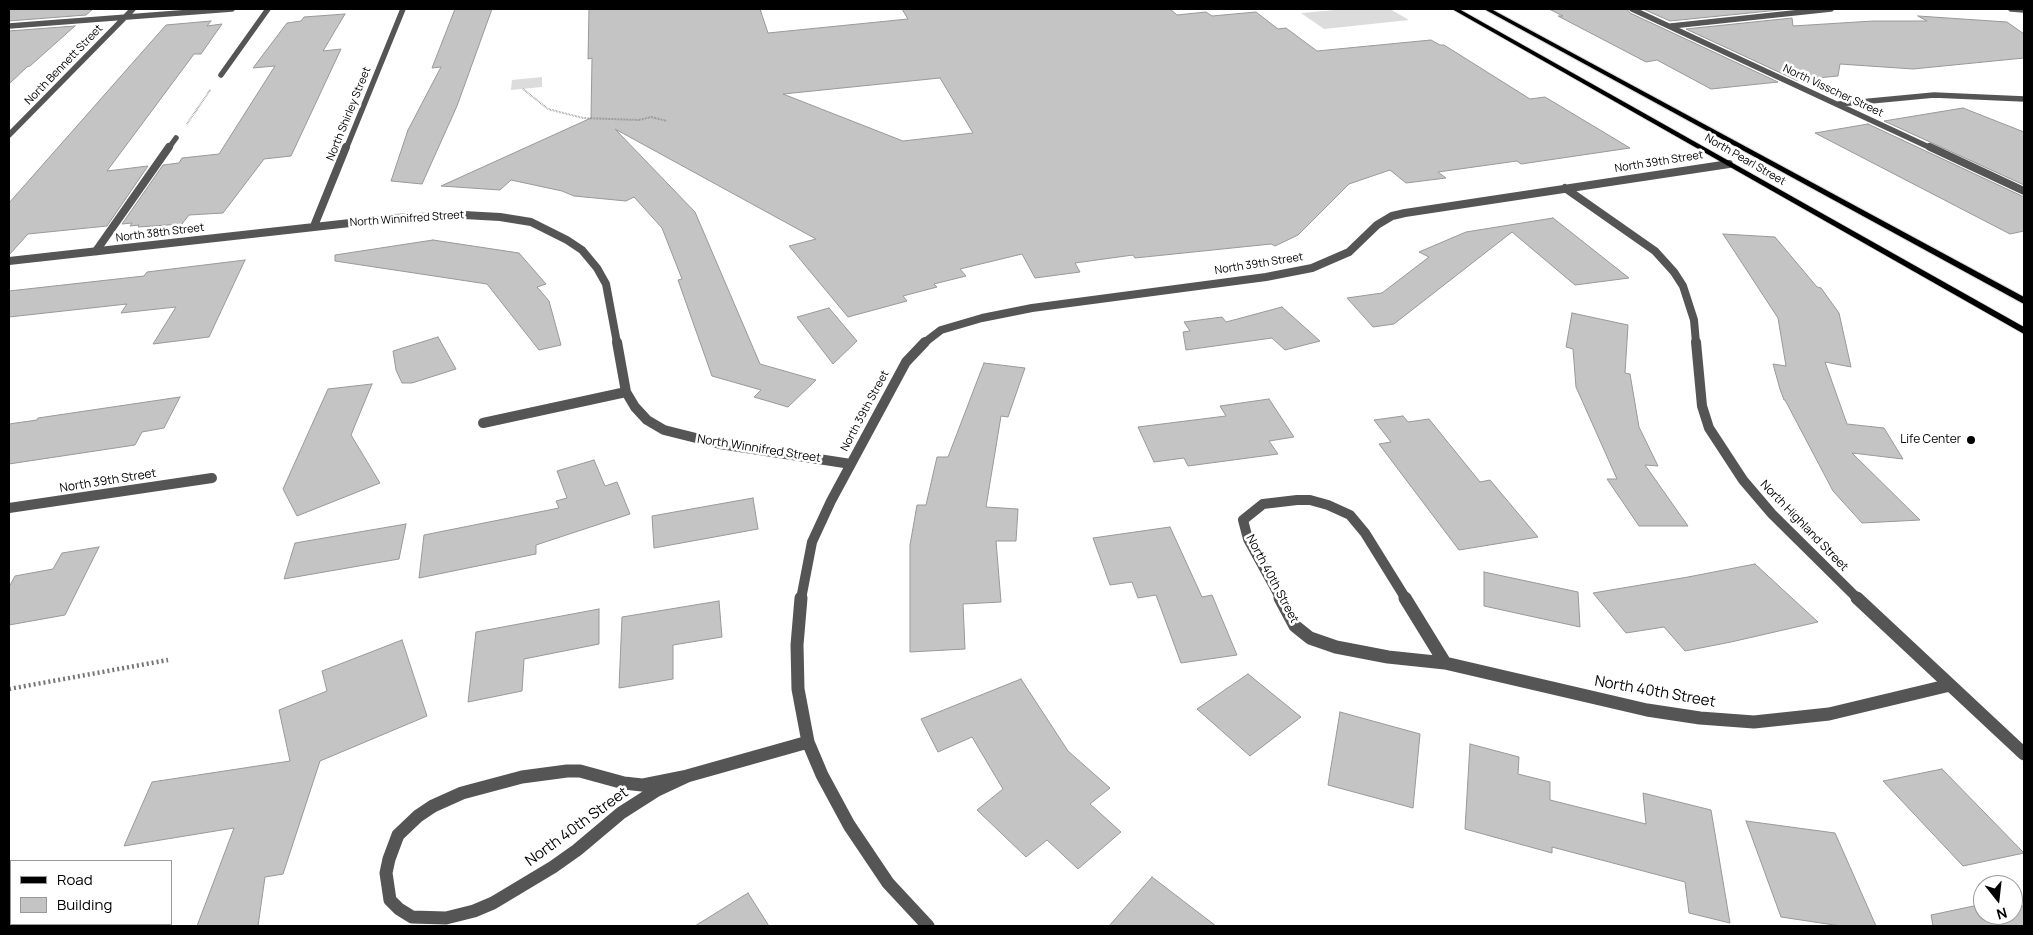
<!DOCTYPE html>
<html>
<head>
<meta charset="utf-8">
<style>
	body { margin:0 }
	#map { position:relative; width:2033px; height:935px; overflow:hidden; background:#fff; font-family:Manrope,sans-serif }
	canvas { display:block }
	.frame { position:absolute; inset:0; border:10px solid #000; pointer-events:none }
	.legend { position:absolute; left:10px; top:860px; width:162px; height:65px; box-sizing:border-box; background:#fff; border:1px solid #999; margin:0; padding:6px 9px; list-style:none; font-size:15px; color:#000 }
	.legend li { display:flex; align-items:center; gap:10px; height:25px }
	.legend b { width:25px; border:1px solid #999 }
	.north { position:absolute; left:1973px; top:875px; width:50px; height:50px; box-sizing:border-box; background:#fff; border:1px solid #999; border-radius:50%; rotate:164deg; font-size:14px; font-weight:700; line-height:20px; text-align:center; color:#000 }
	.north::after { content:''; display:block; margin:auto; width:18px; height:22px; background:#000; clip-path:polygon(50% 0,100% 100%,50% 72%,0 100%) }
</style>
</head>
<body>
<div id="map">
<canvas width="2033" height="935"></canvas>
<div class="frame"></div>
<ul class="legend">
<li><b style="height:6px;background:#000"></b>Road</li>
<li><b style="height:14px;background:#c4c4c4"></b>Building</li>
</ul>
<div class="north">N</div>
</div>
<script>
const ctx = document.querySelector('canvas').getContext('2d');
ctx.lineJoin = 'round';
function fill(path, color) { ctx.fillStyle = color; ctx.fill(path, 'evenodd'); }
const poly = rows => new Path2D(rows.map(r => 'M' + r).join(''));
function trace(path, color, width, dash) { ctx.strokeStyle = color; ctx.lineWidth = width; ctx.lineCap = dash ? 'butt' : 'round'; ctx.setLineDash(dash || []); ctx.stroke(path); }
function write(font, color, halo, rows, align = 'center') {
  ctx.font = font + ' Manrope,sans-serif'; ctx.lineWidth = 5; ctx.setLineDash([]); ctx.textBaseline = 'middle'; ctx.strokeStyle = halo; ctx.fillStyle = color; for (const [text, x, y, turn = 0] of rows) {
    ctx.save(); ctx.translate(x, y); ctx.rotate((+turn || 0) * Math.PI / 180); ctx.textAlign = isNaN(turn) ? turn : align; if (halo) ctx.strokeText(text, 0, 0); ctx.fillText(text, 0, 0); ctx.restore();
  }
}
fill(poly([
	[1346,9,1390,9,1409,20,1324,29,1301,13],
	[542,77,542,87,511,90,512,80]
]), '#dcdcdc');
const building = poly([
	[9,9,93,9,86,15,9,21,9,9],
	[455,9,492,9,457,106,422,184,391,181,408,130,441,67,432,68,455,9],
	[589,9,760,9,768,33,908,19,902,9,1170,9,1177,15,1206,12,1212,16,1256,12,1278,29,1286,28,1317,51,1431,40,1440,45,1444,45,1530,99,1545,97,1630,148,1521,164,1517,161,1438,172,1446,178,1406,183,1390,170,1349,184,1298,235,1275,246,1271,244,1135,258,1133,255,1075,263,1080,272,1035,278,1022,254,960,269,966,276,934,284,937,287,903,296,907,301,848,317,789,246,816,239,615,129,695,212,760,364,816,380,788,407,754,397,761,390,712,376,678,280,682,279,662,228,634,197,626,201,574,196,562,191,511,180,500,190,441,186,591,118,592,58,588,59,589,9],
	[940,78,973,133,903,141,783,94,940,78],
	[1549,9,1627,9,1630,13,1778,82,1711,89,1657,60,1646,62,1558,16,1563,16,1549,9],
	[1643,9,1789,9,1670,21,1643,9],
	[345,14,323,51,341,49,291,156,264,159,223,213,189,215,182,224,138,227,139,225,130,226,132,223,122,224,163,165,179,163,182,158,219,154,275,66,253,68,287,23,301,21,304,17,345,14],
	[1918,16,2007,22,2024,34,2024,58,1913,69,1840,64,1838,76,1796,80,1686,29,1792,18,1793,26,1873,21,1927,21,1918,16],
	[211,21,207,26,222,24,201,54,194,54,107,171,148,166,107,226,28,234,9,255,9,203,166,25,211,21],
	[75,26,30,66,27,67,9,84,9,31,75,26],
	[1963,108,2024,132,2024,185,1884,121,1963,108],
	[1868,124,2024,197,2024,231,2010,234,1815,133,1868,124],
	[1553,218,1629,278,1575,285,1512,232,1394,324,1373,327,1347,298,1382,293,1429,257,1419,252,1466,232,1553,218],
	[1723,234,1775,237,1817,287,1821,288,1839,313,1851,367,1825,362,1847,424,1884,428,1903,459,1852,453,1920,520,1862,523,1833,491,1785,400,1784,400,1780,389,1773,364,1786,366,1778,318,1723,234],
	[433,240,519,253,546,284,537,287,549,301,561,345,539,350,487,284,335,261,335,255,433,240],
	[245,260,209,337,153,344,176,307,121,313,127,304,9,317,9,291,144,276,147,272,245,260],
	[1282,307,1320,341,1285,350,1272,338,1186,350,1183,332,1190,331,1184,322,1222,317,1226,322,1282,307],
	[829,308,857,341,833,364,797,317,829,308],
	[1572,313,1628,325,1625,373,1630,374,1639,427,1658,466,1645,465,1688,526,1639,526,1607,479,1617,479,1576,387,1573,349,1566,347,1572,313],
	[438,337,456,369,412,383,402,383,396,370,393,351,438,337],
	[984,363,1025,368,1008,417,1001,416,986,507,1018,509,1016,541,996,541,1001,602,963,604,965,649,910,652,910,545,917,505,926,505,937,457,948,457,984,363],
	[372,384,351,435,380,483,297,516,283,489,328,389,372,384],
	[180,397,164,428,142,432,135,445,9,464,9,424,37,420,38,418,180,397],
	[1269,399,1294,437,1269,441,1278,454,1188,466,1184,458,1154,462,1138,427,1226,416,1220,406,1269,399],
	[1403,416,1408,422,1429,419,1480,482,1490,480,1538,537,1459,550,1379,444,1391,442,1374,420,1403,416],
	[594,460,605,486,617,482,630,514,536,545,536,554,419,578,424,535,559,508,556,501,567,498,557,471,594,460],
	[753,498,758,529,654,548,652,516,753,498],
	[406,524,399,559,284,579,295,543,406,524],
	[1170,527,1202,597,1212,595,1237,655,1181,663,1156,595,1138,598,1132,582,1110,585,1093,538,1170,527],
	[99,547,65,615,9,625,9,587,15,576,53,569,62,553,99,547],
	[1755,564,1818,622,1731,642,1685,651,1664,627,1626,633,1593,593,1688,577,1755,564],
	[1484,572,1578,592,1580,627,1484,606,1484,572],
	[719,601,722,637,673,645,673,679,619,688,622,617,719,601],
	[599,609,599,644,524,659,522,691,468,702,476,632,599,609],
	[402,640,427,716,320,761,283,874,265,877,258,926,197,926,234,828,124,846,152,782,290,761,279,710,327,691,322,671,402,640],
	[1248,674,1301,717,1250,756,1197,709,1248,674],
	[1021,679,1068,751,1110,788,1090,804,1121,832,1078,869,1047,840,1026,857,977,810,1003,789,972,737,938,752,921,719,1021,679],
	[1340,712,1420,734,1413,808,1328,785,1340,712],
	[1470,744,1519,757,1518,774,1550,782,1550,800,1646,824,1643,793,1711,810,1730,923,1689,913,1685,882,1552,847,1552,853,1465,829,1470,744],
	[1942,769,2024,853,1963,866,1883,781,1942,769],
	[1746,821,1835,833,1876,926,1841,926,1781,917,1746,821],
	[1152,877,1216,926,1109,926,1152,877],
	[748,893,769,926,695,926,748,893],
	[2014,896,2024,908,2024,926,1933,926,1931,915,1983,904,1983,915,2013,915,2014,896]
]);
fill(building, '#c4c4c4');
trace(building, '#999', 1);
const primary = poly([
	[1452,9,1459,9,2024,327,2024,334,1452,9],
	[1484,9,1491,9,2024,297,2024,304,1484,9]
]);
trace(primary, '#dbdbdb', 2);
trace(poly([
	[523,89,548,109,583,118,639,120,651,117,667,121],
	[187,124,210,90]
]), '#777', 2, [0.5, 1]);
trace(poly([
	[9,689,168,660]
]), '#777', 4.5, [2, 3]);
trace(poly([
	[221,75,268,9],
	[168,149,176,138]
]), '#555', 5.5);
trace(poly([
	[96,251,169,147]
]), '#555', 8);
trace(poly([
	[1632,9,1933,149],
	[2011,9,2024,10],
	[9,26,232,9],
	[1671,26,1831,9],
	[1839,104,1934,95,2024,99],
	[9,135,133,9],
	[346,149,403,9]
]), '#555', 5.5);
trace(poly([
	[1930,147,2024,191],
	[1565,188,1655,251,1674,272,1683,286,1694,320,1696,343],
	[314,226,346,147],
	[9,261,395,218,464,215,500,217,531,222,567,240,582,250,597,268,606,284,617,343],
	[924,343,941,330,982,318,1032,308,1266,277,1312,268,1349,252,1377,225,1392,216,1405,213,1729,164]
]), '#555', 8);
trace(poly([
	[617,342,626,392,635,407,647,420,664,430,720,444,851,464],
	[1696,342,1702,406,1709,428,1743,480,1772,514,1858,599],
	[483,423,626,392],
	[9,508,212,478],
	[801,599,812,542,831,501,906,362,925,342],
	[1281,599,1248,539,1243,520,1263,504,1297,500,1310,500,1328,505,1350,515,1365,533,1406,599]
]), '#555', 10);
trace(poly([
	[801,598,797,645,798,689,808,742,822,775,849,825,888,883,928,926],
	[1280,598,1295,626,1310,638,1336,647,1388,657,1445,663],
	[1405,598,1445,663],
	[1857,598,2024,754],
	[1445,663,1647,710,1700,718,1754,722,1829,714,1950,685],
	[567,771,580,771,624,783,642,785,687,776,657,790,621,813,577,850,553,867,493,903,474,911,446,918,412,917,399,909,390,900,386,873,389,859,398,835,418,816,433,806,462,793,522,777,567,771],
	[687,776,808,742]
]), '#555', 13);
fill(primary, '#000');
for (const [x, y, r, color] of [
	[1971,440,5,"#000"]
]) { const dot = new Path2D(); dot.arc(x, y, r, 0, 2 * Math.PI); ctx.fillStyle = color; ctx.fill(dot); trace(dot, '#fff', 2); }
write('11px', '#000', '#fff', [
	["North Bennett Street",64,65,-46],
	["North Visscher Street",1833,91,25],
	["North Shirley Street",349,114,-68],
	["North Pearl Street",1745,160,30],
	["North 39th Street",1659,162,-9],
	["North Winnifred Street",407,219,-4],
	["North 38th Street",160,233,-7],
	["North 39th Street",1259,264,-9],
	["North 39th Street",865,411,-62]
]);
write('12px', '#000', '#fff', [
	["Life Center",1961,440]
], 'right');
write('12px', '#000', '#fff', [
	["North Winnifred Street",759,449,9],
	["North 39th Street",108,481,-9],
	["North Highland Street",1804,526,46],
	["North 40th Street",1272,579,62]
]);
write('15px', '#000', '#fff', [
	["North 40th Street",1655,692,10],
	["North 40th Street",577,827,-36]
]);
</script>
</body>
</html>
